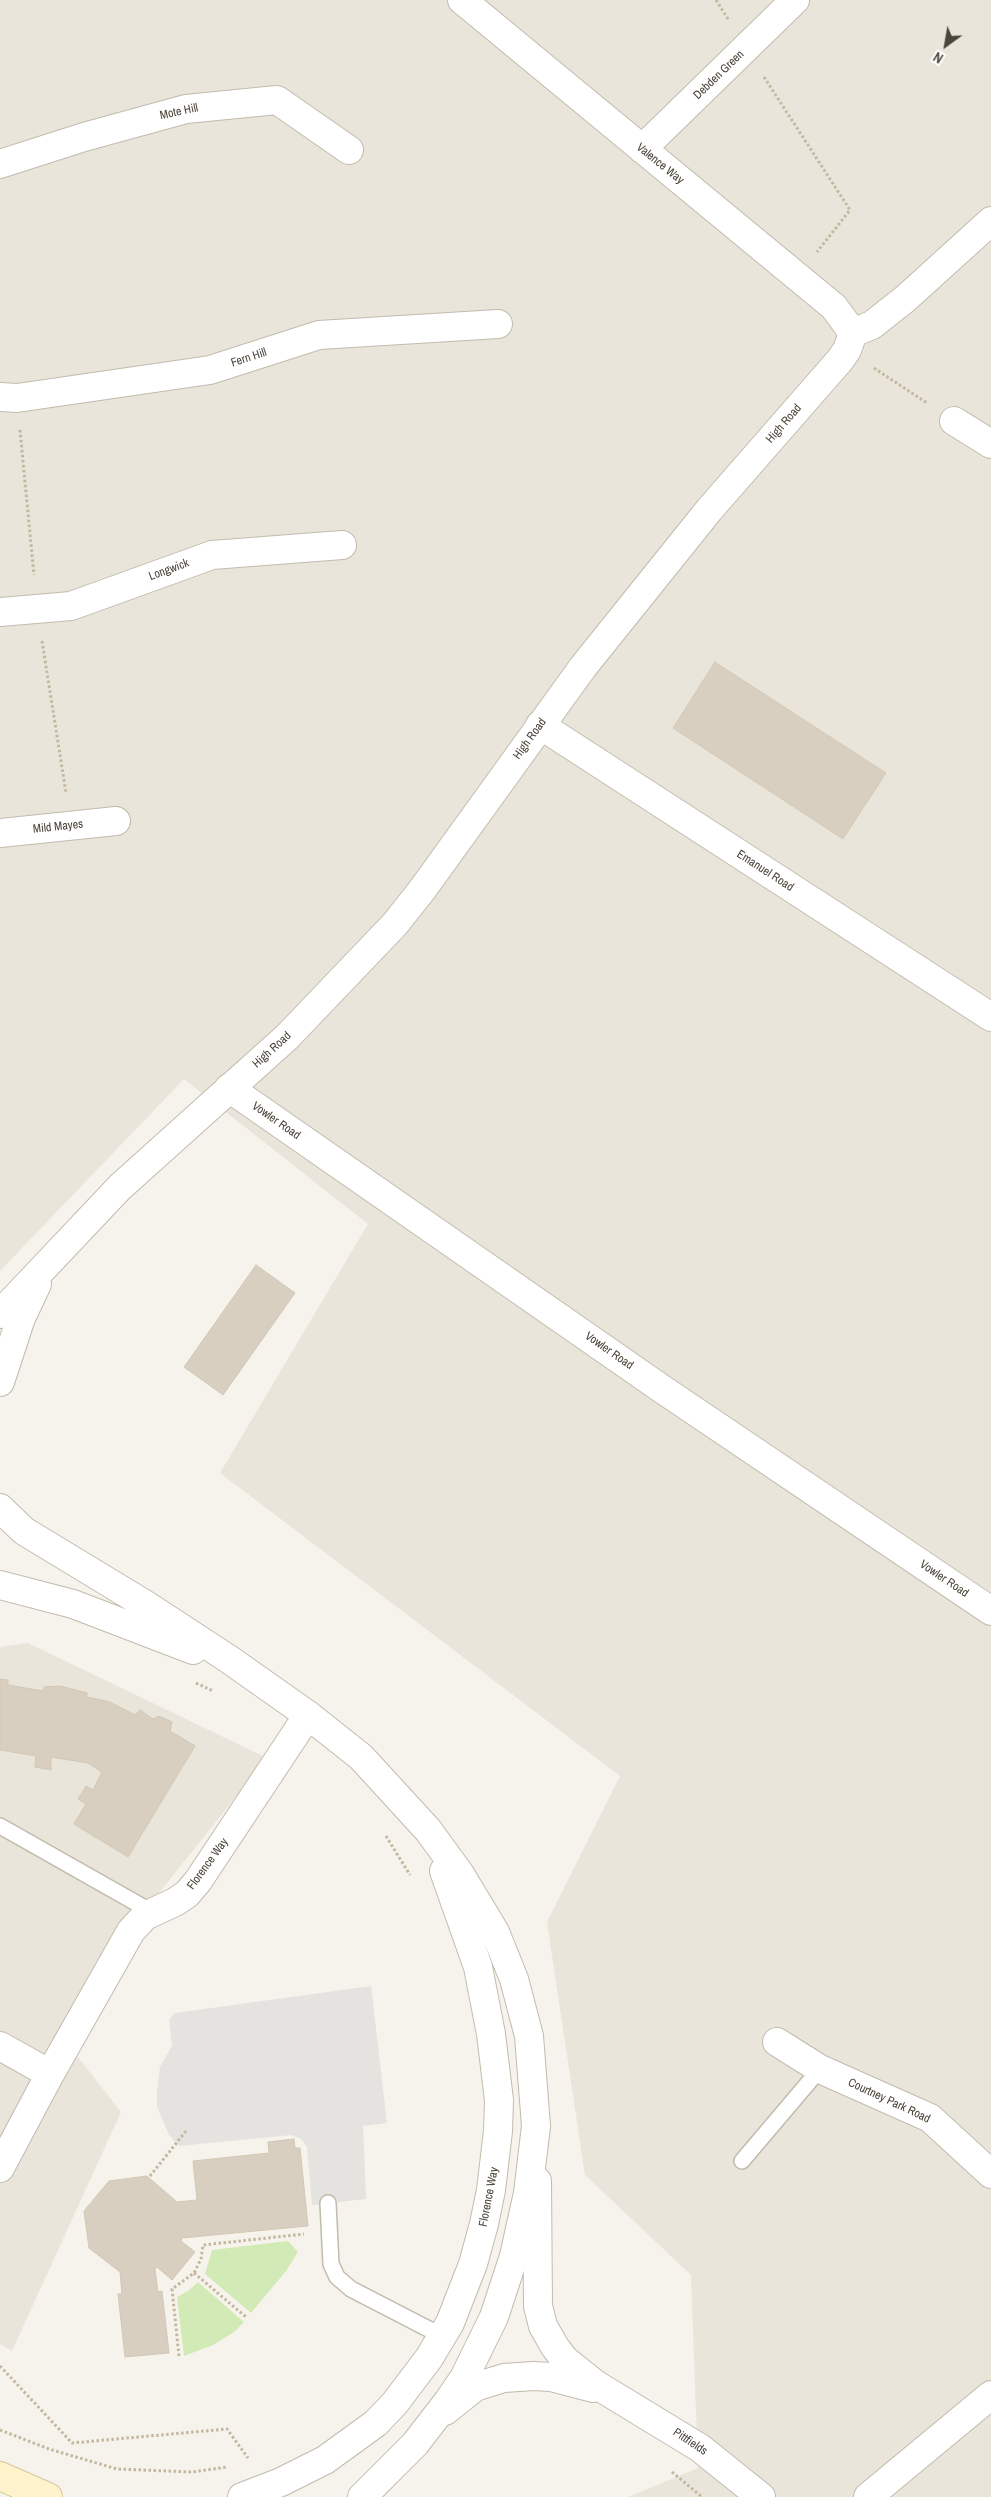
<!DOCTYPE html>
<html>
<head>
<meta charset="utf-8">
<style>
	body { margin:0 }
	#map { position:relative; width:991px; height:2497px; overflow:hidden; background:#f6f3ec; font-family:"Archivo Narrow",sans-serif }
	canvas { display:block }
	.north { position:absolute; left:921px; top:20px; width:50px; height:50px; -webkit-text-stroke:4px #fff; paint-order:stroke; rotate:212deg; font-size:14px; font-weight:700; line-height:20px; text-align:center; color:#4b4439 }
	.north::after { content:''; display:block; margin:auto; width:18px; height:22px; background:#4b4439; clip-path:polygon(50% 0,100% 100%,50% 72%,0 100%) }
</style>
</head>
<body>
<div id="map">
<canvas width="991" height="2497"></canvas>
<div class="north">N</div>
</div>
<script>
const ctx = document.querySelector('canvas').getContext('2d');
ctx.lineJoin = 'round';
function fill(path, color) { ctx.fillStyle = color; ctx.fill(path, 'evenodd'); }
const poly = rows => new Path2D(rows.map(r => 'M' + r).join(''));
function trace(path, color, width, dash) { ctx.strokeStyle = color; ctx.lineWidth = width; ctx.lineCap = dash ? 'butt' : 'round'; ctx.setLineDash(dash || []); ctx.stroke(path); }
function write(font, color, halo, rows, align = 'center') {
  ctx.font = font + ' "Archivo Narrow",sans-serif'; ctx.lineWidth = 4.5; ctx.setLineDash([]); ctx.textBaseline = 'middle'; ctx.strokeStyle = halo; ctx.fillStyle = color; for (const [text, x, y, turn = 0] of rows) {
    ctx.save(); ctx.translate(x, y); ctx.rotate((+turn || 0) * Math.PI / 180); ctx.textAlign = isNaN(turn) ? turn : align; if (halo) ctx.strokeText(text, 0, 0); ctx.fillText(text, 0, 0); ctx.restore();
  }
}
fill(poly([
	[0,0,991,0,991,2497,628,2497,698,2468,691,2275,585,2175,547,1922,620,1776,220,1473,368,1224,184,1079,0,1271],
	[716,662,886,773,843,839,673,728],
	[28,1643,267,1758,127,1933,67,2043,121,2112,12,2351,0,2344,0,1647]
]), '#eae5da');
fill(poly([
	[288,2241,298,2252,286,2271,251,2313,205,2274,212,2250],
	[198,2282,244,2322,234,2332,213,2345,184,2356,177,2297,188,2291]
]), '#d2eab5');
fill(poly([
	[371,1986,387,2123,363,2126,366,2199,312,2205,307,2147,301,2139,292,2135,179,2146,169,2135,157,2107,157,2091,160,2067,172,2045,169,2020,175,2013]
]), '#e5e3e0');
const building = poly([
	[715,662,886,773,843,839,673,728,715,662],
	[256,1265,295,1293,223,1395,184,1367,256,1265],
	[0,1679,8,1680,8,1685,43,1691,44,1687,60,1686,87,1693,87,1697,110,1702,135,1715,140,1710,153,1719,159,1716,172,1722,170,1731,195,1746,128,1857,74,1824,86,1804,78,1799,86,1786,93,1790,102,1772,88,1763,51,1757,51,1770,35,1767,36,1756,0,1750,0,1679],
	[294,2139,295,2148,300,2148,308,2226,182,2238,181,2241,195,2252,172,2280,157,2267,155,2269,158,2292,162,2291,169,2353,125,2357,118,2294,122,2294,120,2272,89,2248,84,2211,109,2181,147,2176,177,2202,197,2200,193,2161,269,2153,268,2142,294,2139]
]);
fill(building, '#d8cfc1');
trace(building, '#d3c7b4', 1);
const service = poly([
	[0,1826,152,1912],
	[742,2161,820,2069],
	[328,2203,331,2264,337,2277,351,2289,442,2336]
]);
const minor = poly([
	[462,0,834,307,853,333],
	[642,149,795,0],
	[0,164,84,137,186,109,277,100,349,150],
	[0,397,17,398,210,370,319,335,498,324],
	[954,421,991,444],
	[0,612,71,606,212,555,342,545],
	[540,725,991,1017],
	[0,833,116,821],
	[229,1088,662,1389,991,1611],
	[777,2042,820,2069,930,2118,991,2174],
	[0,2046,50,2074],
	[0,2168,50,2074,131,1931,145,1916,175,1902,187,1894,198,1881,308,1715],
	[537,2181,538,2306,543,2326,555,2347,565,2360,595,2384,700,2448,761,2497],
	[445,2411,475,2387,504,2378,534,2376,551,2377,593,2388],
	[868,2497,991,2395]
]);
const tertiary = poly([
	[0,1314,120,1187,287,1037,395,924,422,890,583,667,709,510,840,360,847,350,853,333,872,325,905,299,991,221],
	[0,1382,21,1318,37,1284],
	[0,1508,24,1531,146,1605,230,1660,308,1715,361,1757,428,1830,460,1874,495,1932,514,1979,529,2036,536,2126,528,2193,514,2256,494,2317,464,2378,449,2400,415,2444,362,2497],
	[0,1585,73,1604,193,1650],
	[242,2497,281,2482,325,2460,376,2423,395,2403,429,2358,450,2323,473,2264,484,2224,491,2190,498,2131,499,2100,491,2034,478,1967,444,1871]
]);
const secondary = poly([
	[0,2476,48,2497]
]);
trace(service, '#c2bbae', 18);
trace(minor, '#c2bbae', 30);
trace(tertiary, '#c2bbae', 30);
trace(secondary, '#d6c79b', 30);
trace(poly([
	[716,0,728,19],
	[764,77,850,210,817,252],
	[874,368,927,403],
	[20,430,34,575],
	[42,641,66,793],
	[196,1683,213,1691],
	[386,1836,410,1875],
	[150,2176,186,2131],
	[194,2273,246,2317],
	[179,2356,172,2289,194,2273,201,2259,203,2245,304,2234],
	[0,2366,72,2443,227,2429,248,2458],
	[0,2430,49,2449,117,2469,192,2472,227,2467],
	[672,2472,702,2497]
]), '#c4b79f', 3, [2.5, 2.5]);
trace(service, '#fff', 15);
trace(minor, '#fff', 28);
trace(tertiary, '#fff', 28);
trace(secondary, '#fff3cd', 28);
write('12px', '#4b4439', '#fff', [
	["Debden Green",719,75,-44],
	["Mote Hill",179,112,-12],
	["Valence Way",660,164,39],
	["Fern Hill",249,358,-18],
	["High Road",784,424,-49],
	["Longwick",169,570,-20],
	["High Road",530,739,-54],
	["Mild Mayes",58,827,-6],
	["Emanuel Road",765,871,33],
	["High Road",272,1050,-42],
	["Vowler Road",276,1121,35],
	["Vowler Road",609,1351,35],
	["Vowler Road",944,1579,34],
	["Florence Way",208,1864,-54],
	["Courtney Park Road",889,2101,25],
	["Florence Way",489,2197,-79],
	["Pittfields",690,2442,34]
]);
</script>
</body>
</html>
